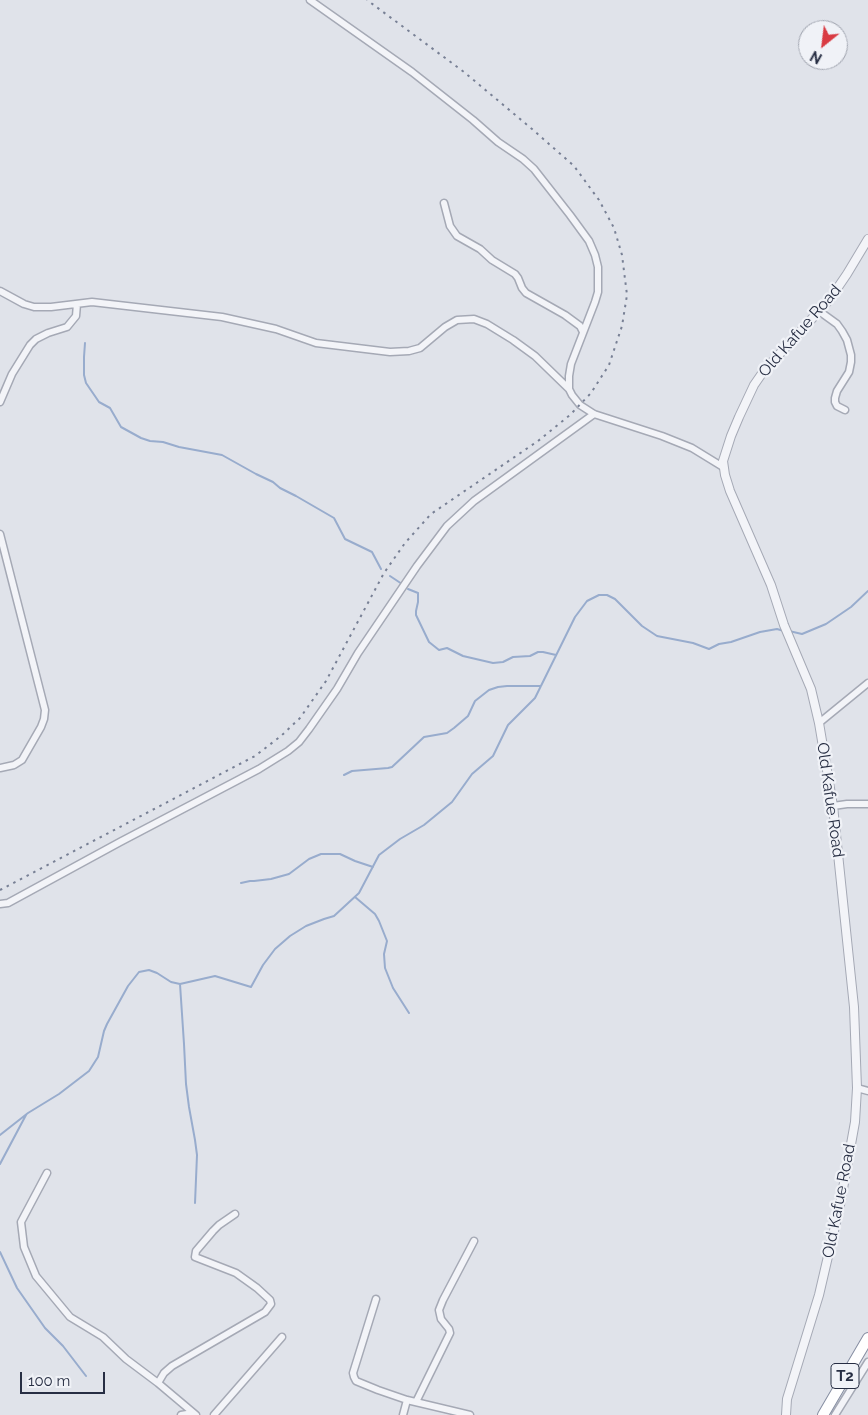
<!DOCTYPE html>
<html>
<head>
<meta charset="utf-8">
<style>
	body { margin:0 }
	#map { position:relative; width:868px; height:1415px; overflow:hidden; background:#e0e3ea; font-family:Raleway,sans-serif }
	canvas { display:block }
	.north { position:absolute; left:798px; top:20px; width:50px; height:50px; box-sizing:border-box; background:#f0f2f7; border:1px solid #a0a4af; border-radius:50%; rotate:209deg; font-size:14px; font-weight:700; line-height:20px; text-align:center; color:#272e43 }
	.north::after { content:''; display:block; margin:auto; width:18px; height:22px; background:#d93b43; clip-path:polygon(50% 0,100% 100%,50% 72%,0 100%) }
	.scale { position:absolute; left:20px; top:1372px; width:85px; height:22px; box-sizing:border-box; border:2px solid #272e43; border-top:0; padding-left:6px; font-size:15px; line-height:18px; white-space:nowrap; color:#272e43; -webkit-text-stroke:4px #f0f2f7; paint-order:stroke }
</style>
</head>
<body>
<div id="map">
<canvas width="868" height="1415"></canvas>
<div class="north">N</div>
<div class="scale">100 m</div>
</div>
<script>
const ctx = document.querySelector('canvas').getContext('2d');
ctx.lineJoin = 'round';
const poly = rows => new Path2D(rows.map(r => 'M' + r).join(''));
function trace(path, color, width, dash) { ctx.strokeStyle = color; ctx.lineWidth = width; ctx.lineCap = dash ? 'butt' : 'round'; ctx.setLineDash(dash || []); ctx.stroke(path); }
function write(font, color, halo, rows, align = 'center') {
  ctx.font = font + ' Raleway,sans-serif'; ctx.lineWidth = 4.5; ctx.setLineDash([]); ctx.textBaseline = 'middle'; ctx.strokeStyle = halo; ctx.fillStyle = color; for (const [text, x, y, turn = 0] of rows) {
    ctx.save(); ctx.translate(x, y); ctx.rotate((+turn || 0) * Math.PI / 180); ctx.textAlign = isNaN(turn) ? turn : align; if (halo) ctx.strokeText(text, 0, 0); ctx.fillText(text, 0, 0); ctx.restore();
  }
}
trace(poly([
	[85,343,84,357,84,375,86,383,99,402,110,408,121,427,141,438,150,441,163,442,179,447,222,455,256,474,273,482,280,488,296,496,334,518,345,539,372,552,381,569],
	[390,576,402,584],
	[408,589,418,593,418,602,416,611,416,615,429,642,439,650,447,648,463,656,493,663,503,662,513,657,530,656,538,652,543,652,556,655],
	[789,631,802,634,826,624,851,607,868,591],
	[344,775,352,771,388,768,392,767,424,737,447,733,454,728,468,716,475,701,489,690,498,687,507,686,541,686],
	[241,883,250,881,254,881,271,879,289,874,309,859,321,854,340,854,355,861,373,867],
	[355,897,375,914,379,921,387,941,384,954,385,968,393,988,409,1013],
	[180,984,184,1044,186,1084,189,1107,195,1140,197,1155,195,1203],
	[0,1135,28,1113,59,1094,89,1071,98,1057,104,1031,107,1024,128,986,139,972,149,970,157,973,171,982,180,984,215,976,251,987,263,965,275,949,290,936,306,926,324,919,334,916,359,893,379,855,400,839,424,825,452,802,472,774,493,756,508,725,535,698,575,617,587,601,599,595,607,595,615,599,642,626,657,636,693,643,709,649,719,644,731,642,760,632,777,629,784,631],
	[0,1164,26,1115],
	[0,1252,17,1288,45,1328,63,1346,86,1376]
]), '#98accd', 2);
const minor = poly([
	[310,0,412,72,473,120,498,142,523,159,534,169,570,215,589,241,595,255,598,267,598,292,595,302,571,364,569,376,569,389,572,395,580,405,594,414,662,436,692,448,723,467],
	[444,203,450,226,457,236,480,249,492,260,515,274,518,278,522,288,526,293,565,315,580,326,583,332],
	[0,291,24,304,34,307,51,307,92,302,222,317,276,329,316,343,390,352,409,351,420,348,445,327,457,320,474,319,487,324,513,340,535,356,569,389],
	[819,311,837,324,842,331,847,340,851,355,851,362,849,372,837,391,835,398,835,402,837,406,845,410],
	[0,402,12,374,30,345,36,339,48,333,67,327,76,316,77,304],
	[0,534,45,710,44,719,41,727,22,760,14,765,0,768],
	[819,723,868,683],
	[833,806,847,804,868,804],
	[0,904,8,903,120,842,259,769,288,751,299,742,309,729,337,689,358,653,417,566,447,526,474,501,594,414],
	[857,1088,868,1091],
	[47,1173,21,1222,24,1247,36,1276,70,1317,103,1337,126,1359,158,1383],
	[376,1299,353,1373,354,1377,356,1381,378,1390,407,1400,470,1415],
	[416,1402,450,1333,449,1329,441,1319,439,1310,443,1300,474,1241],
	[181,1415,193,1413],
	[196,1415,158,1383,164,1373,172,1366,265,1312,271,1304,270,1300,257,1288,236,1273,195,1257,196,1251,213,1231,219,1225,235,1214],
	[214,1415,282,1337],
	[403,1415,407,1400],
	[835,1415,868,1362]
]);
const tertiary = poly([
	[786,1415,787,1399,819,1295,840,1205,855,1122,857,1088,854,1007,833,806,819,723,811,689,784,625,771,585,730,491,725,475,723,461,731,436,739,417,754,385,763,372,830,299,847,274,868,239]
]);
const trunk = poly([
	[823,1415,868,1338]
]);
trace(minor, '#a5a9b5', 9);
trace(tertiary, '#a5a9b5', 10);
trace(trunk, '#868ea2', 12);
trace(minor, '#f3f4f8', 6);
trace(tertiary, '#f3f4f8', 8);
trace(trunk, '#fff', 10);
trace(poly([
	[0,890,255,756,281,736,300,718,326,681,384,573,405,543,431,514,538,441,570,415,591,393,609,365,622,326,627,295,622,255,614,228,599,200,574,166,532,129,464,72,367,0]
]), '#788095', 2, [2.5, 5]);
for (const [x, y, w] of [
	[845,1376,28]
]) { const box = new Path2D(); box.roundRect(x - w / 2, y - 12.5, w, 25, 4); ctx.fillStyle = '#f0f2f7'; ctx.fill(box); trace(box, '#272e43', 1); }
write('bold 15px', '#272e43', null, [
	["T2",845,1376]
]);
write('16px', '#272e43', '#f0f2f7', [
	["Old Kafue Road",800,331,-49],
	["Old Kafue Road",830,800,82],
	["Old Kafue Road",839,1201,-79]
]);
</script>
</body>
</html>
